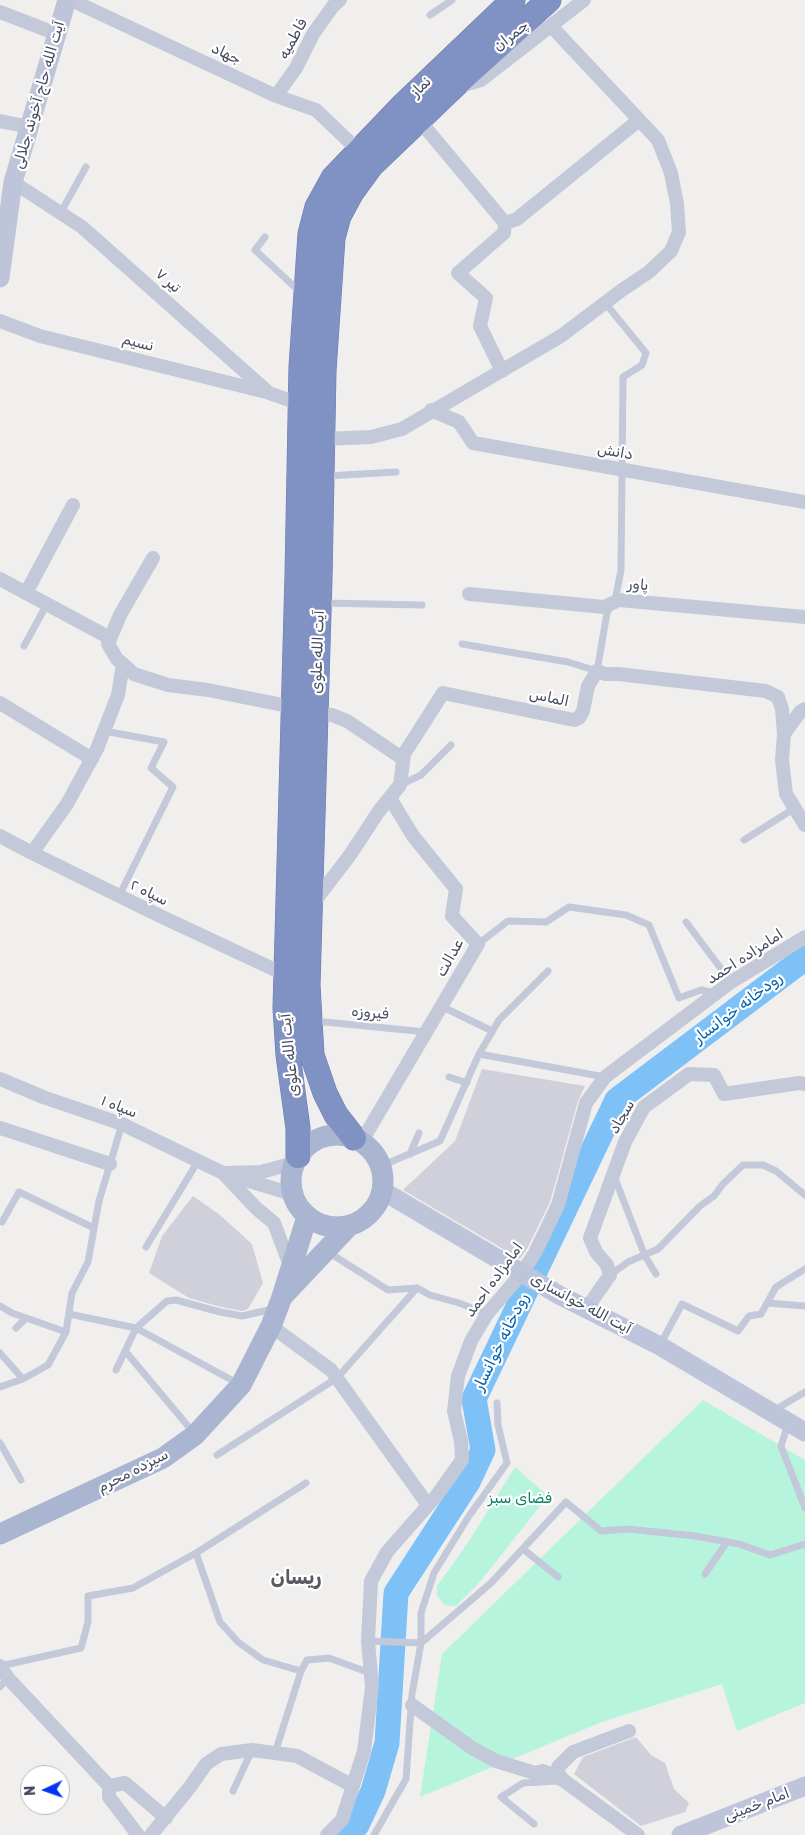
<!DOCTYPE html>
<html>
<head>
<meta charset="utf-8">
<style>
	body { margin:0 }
	#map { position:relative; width:805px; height:1835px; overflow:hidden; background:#f1efee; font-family:Rubik,sans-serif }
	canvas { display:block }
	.north { position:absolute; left:20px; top:1765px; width:50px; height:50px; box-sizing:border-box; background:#fff; border:1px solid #b4b7bf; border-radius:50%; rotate:267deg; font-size:14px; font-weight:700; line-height:20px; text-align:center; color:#444b5e }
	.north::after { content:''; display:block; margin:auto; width:18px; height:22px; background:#0334f6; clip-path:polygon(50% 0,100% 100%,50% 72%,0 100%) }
</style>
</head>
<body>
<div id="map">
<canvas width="805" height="1835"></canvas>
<div class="north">N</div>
</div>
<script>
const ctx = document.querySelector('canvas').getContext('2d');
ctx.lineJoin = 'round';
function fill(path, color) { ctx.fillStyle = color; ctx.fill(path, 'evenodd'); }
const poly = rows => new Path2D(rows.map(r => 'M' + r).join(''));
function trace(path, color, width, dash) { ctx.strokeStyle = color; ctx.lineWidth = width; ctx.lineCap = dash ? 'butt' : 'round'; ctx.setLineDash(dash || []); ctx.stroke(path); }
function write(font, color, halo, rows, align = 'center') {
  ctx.font = font + ' Rubik,"Noto Sans Arabic",sans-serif'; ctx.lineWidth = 4.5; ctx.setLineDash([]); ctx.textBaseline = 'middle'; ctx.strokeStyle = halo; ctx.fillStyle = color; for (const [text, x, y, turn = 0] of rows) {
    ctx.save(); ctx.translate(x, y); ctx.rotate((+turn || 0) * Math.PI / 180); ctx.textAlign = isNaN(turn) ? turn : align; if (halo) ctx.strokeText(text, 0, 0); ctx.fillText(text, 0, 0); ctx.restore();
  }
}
fill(poly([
	[703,1400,805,1460,805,1703,737,1731,722,1684,602,1722,420,1797,442,1654],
	[515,1467,548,1496,479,1583,456,1606,444,1605,437,1595,437,1586,469,1541]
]), '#b7f4dd');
trace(poly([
	[348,1835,357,1825,373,1791,387,1743,396,1593,468,1482,483,1450,474,1399,617,1100,805,958]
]), '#7ec1f7', 25);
fill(poly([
	[482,1069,585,1086,578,1101,550,1202,527,1249,520,1259,403,1190,455,1141],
	[193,1196,220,1215,252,1244,263,1283,248,1309,242,1311,221,1307,189,1298,149,1273,162,1236],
	[636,1737,651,1755,665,1763,674,1789,689,1803,685,1812,641,1826,574,1774,583,1757]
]), '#d0d0da');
const highway = poly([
	[354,1138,336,1115,325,1093,312,1055,308,985,320,579,324,371,333,238,339,216,352,192,371,166,464,77,549,0],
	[298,1156,298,1128,288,1055,285,1008,297,575,301,367,310,234,317,207,333,178,404,104,513,0]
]);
trace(highway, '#6b7baf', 25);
trace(poly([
	[430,15,452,0],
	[61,212,86,167],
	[265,237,255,250,300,292],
	[327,476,396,472],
	[322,603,422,605],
	[462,644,568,662,597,671,607,613,616,596,621,570,623,377,642,365,646,353,606,304],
	[24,646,47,604],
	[104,731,164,742,151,768,173,787,119,896],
	[400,785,421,775,451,745],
	[744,840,795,808],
	[686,922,731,982],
	[478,944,508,921,546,922,569,907,626,915,649,925,679,998,701,990,716,993],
	[441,1006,492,1031],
	[315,1021,426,1032],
	[479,1054,605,1077],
	[449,1077,467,1083],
	[410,1154,419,1133],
	[381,1166,440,1141,479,1054,499,1020,548,971],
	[614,1176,645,1256,656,1274],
	[2,1222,19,1192,94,1228],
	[146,1247,198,1161],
	[328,1252,388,1290,417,1288,430,1295,459,1303,487,1314],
	[610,1275,628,1262,658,1249,700,1206,714,1196,723,1184,743,1165,763,1165,776,1171,805,1195],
	[767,1303,805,1306],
	[0,1306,12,1313,66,1332],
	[69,1314,136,1328,239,1384],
	[16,1328,26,1318],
	[660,1345,682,1304,738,1331,749,1316,761,1314,776,1287,805,1269],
	[126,1352,193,1432],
	[0,1353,23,1379],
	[116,1370,136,1328,167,1301,176,1300,220,1312,242,1316,273,1309],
	[0,1387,23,1379,48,1365,66,1332,72,1293,88,1262,99,1201,122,1124],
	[773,1411,805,1392],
	[788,1424,781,1446,805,1508],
	[0,1443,21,1480],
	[217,1455,337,1378,417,1288],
	[523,1549,558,1577],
	[196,1553,220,1622,238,1642,263,1660,301,1671],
	[705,1574,727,1542],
	[368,1641,421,1643,491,1583,566,1502,601,1531,628,1529,695,1536,739,1544,770,1555,805,1544],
	[0,1666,81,1648,88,1622,88,1596,133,1588,196,1553,306,1483],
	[0,1687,8,1678],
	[275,1753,301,1671,307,1660,329,1658,370,1673],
	[233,1791,252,1750],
	[534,1824,501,1797,523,1783,558,1781],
	[374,1835,406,1779,412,1694,421,1643,421,1613,434,1573,469,1516,507,1463,498,1425,497,1403]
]), '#c3c9d8', 7);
trace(poly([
	[71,0,276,96,316,110,358,150],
	[0,12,57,34],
	[460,86,481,80,584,0],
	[276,96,296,68,313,34,333,6,340,0],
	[419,120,505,223,517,219,639,120],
	[0,121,30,127],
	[13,182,82,227,269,393,300,404],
	[0,321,40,336,266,392],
	[502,371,480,326,486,298,458,273,504,233,505,223],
	[431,410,459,422,473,443,805,502],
	[323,439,371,437,402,429,561,336,622,290,649,272,671,251,679,232,677,204,671,173,658,140,551,26],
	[153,558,120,615,108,644,117,659,134,674,168,685,208,690,293,707],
	[0,579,110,638],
	[26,593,73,505],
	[469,594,604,607,619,600,805,617],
	[0,703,92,759],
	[805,709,800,712,784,734,782,760,786,794,805,825],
	[317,713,332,715,347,721,399,756,404,754,443,693,574,720,579,718,583,711,588,686,597,671,605,674,618,674,766,691,778,697,782,709,784,734],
	[0,836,32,853,158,915,286,975],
	[32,853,67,804,97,749,118,695,123,664],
	[311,906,350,855,379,811,400,785,404,754],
	[0,1079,43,1097,122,1124,223,1173,256,1208,274,1223,291,1268],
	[0,1128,110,1164],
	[362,1141,478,944,452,916,456,889,413,836,390,798],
	[292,1194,223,1173,261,1172,294,1163],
	[587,1308,610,1275,607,1265,596,1252,590,1238,625,1142,644,1107,689,1074,714,1075,724,1094,799,1083,805,1084],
	[271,1326,331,1370,428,1505],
	[0,1666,8,1678,109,1786,109,1797,138,1835],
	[412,1705,472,1748,496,1761,535,1773,543,1771,563,1780],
	[629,1731,573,1752,558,1767,558,1773,563,1780,638,1835],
	[109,1786,125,1783,166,1818],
	[151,1835,190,1787,206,1764,221,1754,252,1750,297,1756,353,1786],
	[327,1835,342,1820,364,1751,372,1687,368,1641,371,1581,387,1552,437,1495,462,1460,461,1441,454,1411,458,1376,471,1341,487,1314,522,1273,535,1253,558,1205,586,1103,605,1077,731,982,805,937]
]), '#c3c9d8', 14);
trace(poly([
	[0,278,13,182,67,0],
	[383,1191,559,1295,660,1346,805,1432],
	[681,1835,805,1786]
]), '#bec5da', 19);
trace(poly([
	'291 1181a46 46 0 1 1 92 0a46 46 0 1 1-92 0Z',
	[307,1217,282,1297,348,1227],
	[0,1534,163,1458,195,1435,241,1385,271,1326,282,1297]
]), '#aab5d1', 21);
trace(highway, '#8091c3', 24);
write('15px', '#444b5e', '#fff', [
	["چمران",511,36,-38],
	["فاطمیه",293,39,-61],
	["جهاد",226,54,25],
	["نماز",421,87,-44],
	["آیت الله حاج آخوند جلالی",39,95,-74],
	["۷ تیر",168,281,41],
	["نسیم",138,343,14],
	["دانش",615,452,10],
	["پاور",638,585,5],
	["آیت الله علوی",318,652,-88],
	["الماس",549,698,12],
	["سپاه ۲",149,893,26],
	["امامزاده احمد",745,957,-33],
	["عدالت",450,958,-61],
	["فیروزه",370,1013,5],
	["آیت الله علوی",290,1055,-96],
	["سپاه ۱",119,1107,21],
	["سجاد",622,1117,-60],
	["امامزاده احمد",494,1280,-54],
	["آیت الله خوانساری",581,1304,28],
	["سیزده محرم",133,1471,-27],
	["امام خمینی",757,1805,-21]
]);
write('15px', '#0b8263', '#fff', [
	["فضای سبز",520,1499]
]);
write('italic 16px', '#0064b5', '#fff', [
	["رودخانه خوانسار",738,1008,-37],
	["رودخانه خوانسار",501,1342,-64]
]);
write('bold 20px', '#5a5c64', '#fff', [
	["ریسان",296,1578]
]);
</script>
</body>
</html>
